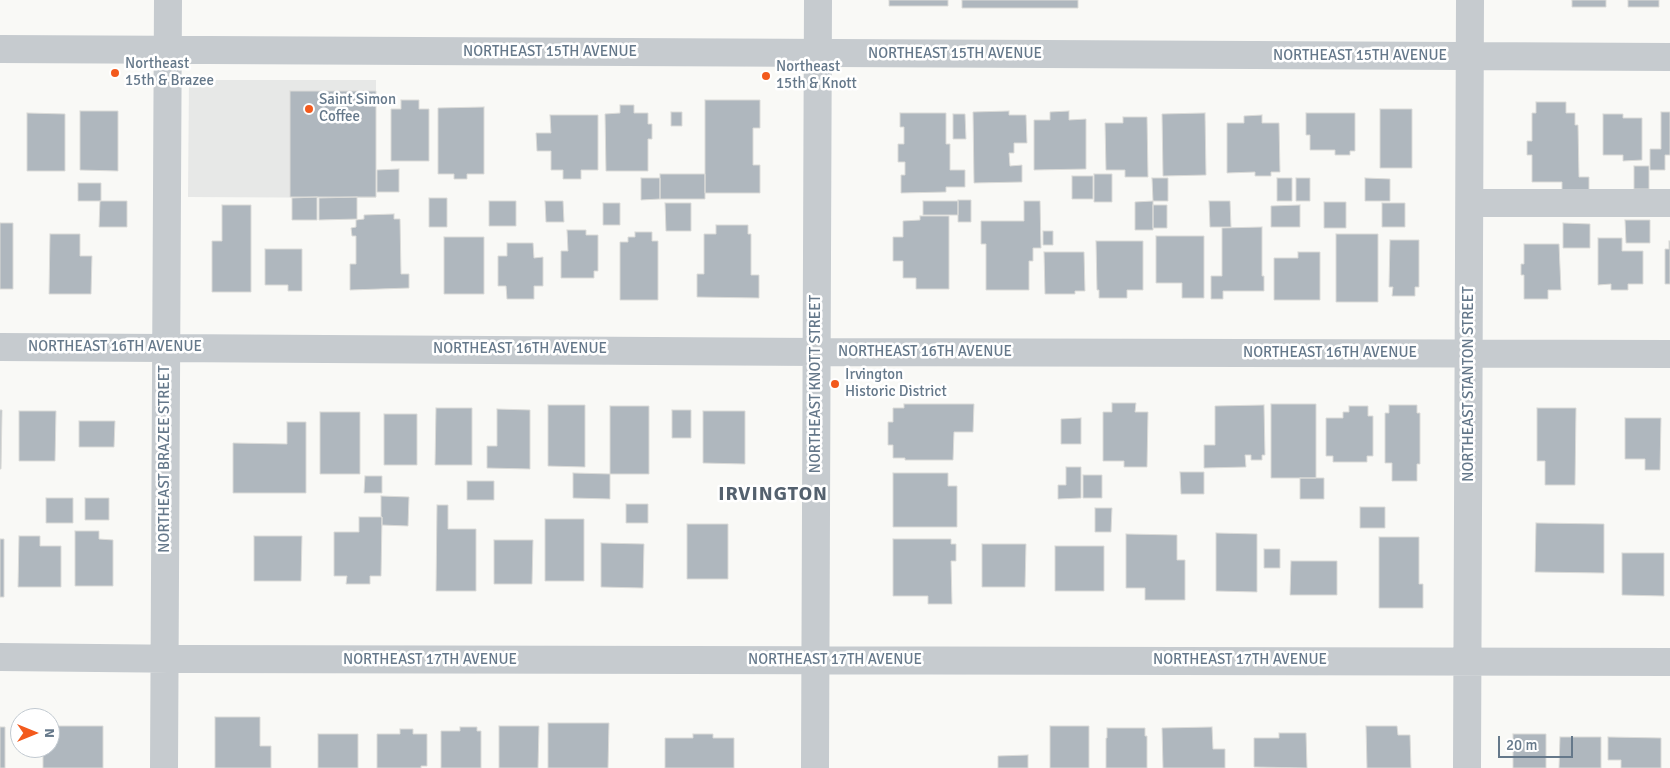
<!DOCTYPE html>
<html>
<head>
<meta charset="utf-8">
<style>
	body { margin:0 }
	#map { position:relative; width:1670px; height:768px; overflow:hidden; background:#f9f9f6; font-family:Signika,sans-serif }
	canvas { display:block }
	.north { position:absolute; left:10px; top:708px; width:50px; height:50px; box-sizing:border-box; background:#fff; border:1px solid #c1c9d0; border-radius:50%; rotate:90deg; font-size:14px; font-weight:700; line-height:20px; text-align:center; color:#65788a }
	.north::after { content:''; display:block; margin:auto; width:18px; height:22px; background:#f35a1d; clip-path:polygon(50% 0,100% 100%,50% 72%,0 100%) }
	.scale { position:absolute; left:1498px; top:736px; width:75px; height:22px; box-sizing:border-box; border:2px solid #65788a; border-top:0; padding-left:6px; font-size:15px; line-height:18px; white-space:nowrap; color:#65788a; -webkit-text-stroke:4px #fff; paint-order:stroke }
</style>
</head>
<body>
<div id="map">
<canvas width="1670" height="768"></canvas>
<div class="north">N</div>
<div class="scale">20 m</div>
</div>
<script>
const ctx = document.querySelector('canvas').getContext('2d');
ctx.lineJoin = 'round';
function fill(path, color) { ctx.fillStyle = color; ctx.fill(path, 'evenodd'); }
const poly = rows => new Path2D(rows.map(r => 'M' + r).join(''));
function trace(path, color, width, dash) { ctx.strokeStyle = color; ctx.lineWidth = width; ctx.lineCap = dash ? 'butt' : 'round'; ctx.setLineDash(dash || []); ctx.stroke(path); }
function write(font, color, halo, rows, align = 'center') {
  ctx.font = font + ' Signika,sans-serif'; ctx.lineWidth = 5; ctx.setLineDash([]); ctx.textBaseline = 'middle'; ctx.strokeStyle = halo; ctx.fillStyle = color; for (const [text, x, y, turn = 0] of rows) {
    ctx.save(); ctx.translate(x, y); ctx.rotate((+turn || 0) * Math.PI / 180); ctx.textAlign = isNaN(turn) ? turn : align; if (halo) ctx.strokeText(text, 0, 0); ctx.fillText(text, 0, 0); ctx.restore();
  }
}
fill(poly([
	[189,80,376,80,376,198,188,197]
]), '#e7e8e7');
const building = poly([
	[889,0,948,0,948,6,889,6,889,0],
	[962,0,1078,0,1078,8,962,8,962,0],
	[1572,0,1606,0,1606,7,1572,7,1572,0],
	[1628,0,1659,0,1659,7,1628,7,1628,0],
	[290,91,376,91,376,197,290,197,290,91],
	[401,100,419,100,419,109,429,109,429,161,391,161,391,109,401,109,401,100],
	[705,100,760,100,760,128,753,128,753,165,760,165,760,193,705,193,705,100],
	[1536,102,1566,102,1566,113,1575,113,1575,125,1578,125,1579,177,1589,177,1589,196,1562,196,1562,182,1532,182,1532,155,1527,155,1527,141,1532,141,1532,113,1536,113,1536,102],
	[620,105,634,105,634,113,648,113,648,124,652,124,652,139,648,139,648,171,606,171,605,114,620,113,620,105],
	[484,107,484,174,467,174,467,179,454,179,454,174,438,174,438,108,484,107],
	[1380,109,1412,109,1412,168,1380,168,1380,109],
	[80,111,118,111,118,171,80,170,80,111],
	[1009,111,1009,115,1026,115,1027,143,1014,143,1014,153,1009,153,1010,166,1022,165,1022,182,974,183,973,112,1009,111],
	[1069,111,1069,120,1086,119,1086,169,1034,170,1034,120,1050,120,1050,112,1069,111],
	[671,112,682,112,682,126,671,126,671,112],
	[1661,112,1670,112,1670,155,1665,155,1665,170,1650,170,1650,149,1661,149,1661,112],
	[27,113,65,114,65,171,27,171,27,113],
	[900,113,946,113,946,144,950,144,950,170,965,170,965,187,946,187,946,192,901,193,901,175,905,175,905,162,898,162,898,144,904,144,904,127,900,127,900,113],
	[1205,113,1206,175,1163,176,1162,114,1205,113],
	[1306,113,1355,113,1355,151,1350,151,1350,155,1335,155,1335,150,1310,150,1310,135,1306,135,1306,113],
	[953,114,965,114,966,139,953,139,953,114],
	[1603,114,1623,114,1623,118,1642,118,1642,160,1623,161,1623,155,1603,155,1603,114],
	[550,115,598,115,598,170,581,170,581,179,563,179,563,170,551,170,551,151,537,151,536,133,551,133,550,115],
	[1262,115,1262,123,1279,123,1280,172,1271,172,1271,176,1255,176,1255,172,1227,173,1227,123,1244,123,1244,116,1262,115],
	[1123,117,1147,117,1148,177,1125,177,1125,170,1106,170,1105,123,1123,123,1123,117],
	[1634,166,1649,166,1649,189,1634,189,1634,166],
	[399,169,399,192,377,192,377,170,399,169],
	[660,174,705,174,705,199,660,199,660,174],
	[1094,174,1112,174,1112,202,1094,202,1094,174],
	[1072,176,1093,176,1093,199,1072,199,1072,176],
	[641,178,660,178,660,199,641,200,641,178],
	[1152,178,1168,178,1168,201,1153,201,1152,178],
	[1277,178,1292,178,1292,201,1277,201,1277,178],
	[1296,178,1310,178,1310,201,1296,201,1296,178],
	[1365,178,1390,179,1390,201,1365,201,1365,178],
	[78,183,101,183,101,201,78,201,78,183],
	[317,197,317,220,292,220,292,198,317,197],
	[357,197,357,219,319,220,319,198,357,197],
	[429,198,447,198,447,227,429,227,429,198],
	[958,200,971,200,971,222,958,222,958,200],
	[100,201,127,201,127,227,99,227,100,201],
	[489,201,516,201,516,226,489,226,489,201],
	[545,201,563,201,564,222,546,222,545,201],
	[923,201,958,201,958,215,923,215,923,201],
	[1024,201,1040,201,1041,248,1033,248,1033,261,1029,261,1029,290,986,290,986,244,981,244,981,221,1024,221,1024,201],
	[1153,201,1153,230,1135,230,1135,202,1153,201],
	[1209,201,1230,201,1231,227,1210,227,1209,201],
	[1324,202,1346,202,1346,228,1324,228,1324,202],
	[603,203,620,203,620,225,603,225,603,203],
	[665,203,691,203,691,231,666,231,665,203],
	[1382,203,1405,203,1405,227,1382,227,1382,203],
	[222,205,251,205,251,292,212,292,212,241,222,241,222,205],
	[1153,205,1167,205,1167,228,1153,228,1153,205],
	[1300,205,1300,227,1271,227,1271,206,1300,205],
	[394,214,394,219,400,219,401,274,409,274,409,288,350,290,350,264,356,264,356,236,352,236,351,228,356,227,356,220,364,219,364,215,394,214],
	[920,216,949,216,949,289,916,289,916,278,903,278,903,261,893,261,893,237,903,237,903,221,920,220,920,216],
	[1625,220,1650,220,1650,243,1626,243,1625,220],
	[0,223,13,223,13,289,0,289,0,223],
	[1563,223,1590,224,1590,248,1563,248,1563,223],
	[716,225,748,225,748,234,751,234,751,275,759,275,759,298,697,297,697,274,704,274,704,234,716,234,716,225],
	[1262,227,1262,276,1264,276,1264,291,1223,291,1223,299,1211,299,1211,276,1222,276,1222,228,1262,227],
	[567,230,586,230,586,235,598,235,598,271,594,271,594,278,561,278,561,251,568,251,567,230],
	[1043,231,1053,231,1053,245,1043,245,1043,231],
	[635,232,652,232,652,241,658,241,658,300,620,300,620,242,628,242,628,237,635,237,635,232],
	[50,234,80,234,80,256,92,256,91,294,49,294,50,234],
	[1336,234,1378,234,1378,302,1336,302,1336,234],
	[1156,236,1204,236,1204,298,1182,298,1182,283,1156,283,1156,236],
	[444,237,484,237,484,294,444,294,444,237],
	[1598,238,1622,238,1622,251,1643,251,1643,284,1628,284,1628,290,1611,290,1611,284,1598,285,1598,238],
	[1390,240,1419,240,1419,287,1415,287,1415,296,1392,296,1393,287,1389,287,1390,240],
	[1096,241,1143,241,1143,290,1127,290,1127,298,1099,298,1099,290,1097,290,1096,241],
	[1669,241,1670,241,1670,284,1665,284,1665,249,1669,249,1669,241],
	[507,243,533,243,534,258,543,257,543,286,534,286,534,299,507,299,506,286,498,286,498,256,507,256,507,243],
	[1524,244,1559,244,1561,290,1548,290,1548,299,1524,299,1524,275,1521,275,1521,264,1524,264,1524,244],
	[265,249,302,249,302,291,288,291,288,285,265,285,265,249],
	[1044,252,1084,252,1085,291,1075,291,1075,294,1045,294,1044,252],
	[1298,252,1320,252,1320,300,1274,300,1274,258,1298,258,1298,252],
	[1112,403,1136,403,1135,412,1148,412,1147,467,1124,467,1124,461,1103,461,1103,412,1112,412,1112,403],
	[904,404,974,404,973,432,954,432,953,460,905,460,905,458,893,458,893,445,888,445,888,422,893,422,893,408,904,408,904,404],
	[1271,404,1316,404,1316,478,1271,478,1271,404],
	[548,405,585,405,585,467,548,466,548,405],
	[1264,405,1265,455,1262,455,1262,460,1251,460,1251,455,1245,455,1246,467,1204,468,1204,445,1215,445,1215,406,1264,405],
	[1389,405,1417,405,1417,413,1420,413,1420,464,1417,464,1417,481,1392,481,1392,463,1385,463,1385,413,1389,413,1389,405],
	[610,406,649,406,649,474,610,474,610,406],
	[1349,406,1368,406,1368,416,1373,416,1373,456,1367,456,1367,462,1333,462,1333,456,1326,456,1326,418,1343,418,1343,412,1349,412,1349,406],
	[436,408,472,408,472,465,435,465,436,408],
	[1537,408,1576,408,1575,485,1545,485,1545,461,1537,461,1537,408],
	[497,409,530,410,530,469,487,468,487,446,497,446,497,409],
	[0,410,2,410,1,469,0,469,0,410],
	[672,410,691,410,691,438,672,438,672,410],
	[19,411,56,411,55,461,19,461,19,411],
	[703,411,745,411,745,464,703,463,703,411],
	[320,412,360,412,360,474,320,474,320,412],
	[384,414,417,414,417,465,384,465,384,414],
	[1081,418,1081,444,1061,444,1061,419,1081,418],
	[1625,418,1661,418,1660,470,1645,470,1645,459,1625,459,1625,418],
	[79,421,115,421,114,447,79,447,79,421],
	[287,422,306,422,306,493,233,493,233,443,287,444,287,422],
	[1066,467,1081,467,1081,498,1058,499,1058,485,1066,485,1066,467],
	[1180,472,1204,472,1204,494,1181,494,1180,472],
	[573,473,610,474,610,499,573,498,573,473],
	[893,473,948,473,948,486,957,486,957,527,893,527,893,473],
	[1083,475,1102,475,1102,498,1083,498,1083,475],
	[365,476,382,476,382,493,364,493,365,476],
	[1300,478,1324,478,1324,499,1300,499,1300,478],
	[467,481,494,481,494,500,467,500,467,481],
	[381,496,409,497,408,526,382,525,382,517,381,517,381,496],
	[46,498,73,498,73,523,46,523,46,498],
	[85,498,109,498,109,520,85,520,85,498],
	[626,504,648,504,648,523,626,523,626,504],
	[437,505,448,505,448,529,476,529,476,591,436,591,437,505],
	[1360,507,1385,507,1385,528,1360,528,1360,507],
	[1095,508,1112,508,1111,532,1095,532,1095,508],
	[359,517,382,517,381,576,370,576,370,584,346,584,347,576,334,576,334,532,359,532,359,517],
	[545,519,584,519,584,581,545,581,545,519],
	[1536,523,1604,524,1604,573,1535,572,1536,523],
	[687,524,728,524,728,579,687,579,687,524],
	[75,531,99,531,99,539,113,540,113,586,75,586,75,531],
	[1216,533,1257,534,1257,592,1216,591,1216,533],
	[1126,534,1177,535,1177,560,1185,560,1185,600,1145,600,1145,588,1126,588,1126,534],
	[19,536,40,536,40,546,61,546,61,587,18,587,19,536],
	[254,536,302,536,301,581,254,581,254,536],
	[1379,537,1419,537,1419,584,1423,584,1423,608,1379,608,1379,537],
	[0,539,4,539,4,597,0,597,0,539],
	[893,539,951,539,951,544,956,544,956,561,951,561,952,604,928,604,928,596,893,596,893,539],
	[494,540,533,540,532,584,494,584,494,540],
	[601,543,644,544,643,588,601,587,601,543],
	[982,544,1026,544,1025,587,982,587,982,544],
	[1055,546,1104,546,1104,591,1055,591,1055,546],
	[1264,549,1280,549,1280,568,1264,568,1264,549],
	[1622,553,1664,553,1664,596,1622,595,1622,553],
	[1291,561,1337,561,1337,595,1290,595,1291,561],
	[215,717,260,717,260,746,271,746,271,768,215,768,215,717],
	[548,723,609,723,608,768,548,768,548,723],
	[50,726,103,726,103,768,43,768,43,748,50,748,50,726],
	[499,726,539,726,538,768,499,768,499,726],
	[1050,726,1089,726,1089,768,1050,768,1050,726],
	[1366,726,1397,726,1398,735,1410,735,1411,768,1367,768,1366,726],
	[0,727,5,727,5,768,0,768,0,727],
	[460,727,477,727,477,731,481,731,481,768,441,768,441,731,460,731,460,727],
	[1212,727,1213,749,1225,749,1225,768,1163,768,1162,728,1212,727],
	[1107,728,1145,728,1145,736,1147,736,1147,768,1106,768,1106,738,1107,738,1107,728],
	[400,729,413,729,413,734,427,734,427,766,421,766,421,768,377,768,377,734,400,734,400,729],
	[1279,733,1306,733,1307,768,1254,767,1254,738,1279,738,1279,733],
	[318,734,358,734,358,768,318,768,318,734],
	[693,734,713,734,713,738,734,738,734,768,665,768,665,738,693,738,693,734],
	[1513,734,1546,734,1546,768,1513,768,1513,734],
	[1560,737,1601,737,1601,768,1559,768,1560,737],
	[1608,737,1661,738,1661,768,1621,768,1621,760,1608,760,1608,737],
	[1028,755,1028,768,998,768,998,756,1028,755]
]);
fill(building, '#afb7be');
trace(building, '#dbdbd8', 1);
trace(poly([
	[0,49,1670,57],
	[1470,203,1670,203],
	[0,347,816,352,1670,354],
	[0,657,194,659,1670,662],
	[164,768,168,0],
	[815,768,818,0],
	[1467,768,1470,0]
]), '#c6cbcf', 28);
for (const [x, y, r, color] of [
	[115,73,5,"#f35a1d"],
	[766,76,5,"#f35a1d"],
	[309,109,5,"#f35a1d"],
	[835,384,5,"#f35a1d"]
]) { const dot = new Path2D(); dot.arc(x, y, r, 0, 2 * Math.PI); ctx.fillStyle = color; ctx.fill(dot); trace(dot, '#fff', 2); }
write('15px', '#65788a', '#fff', [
	["NORTHEAST 15TH AVENUE",550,52],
	["NORTHEAST 15TH AVENUE",955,54],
	["NORTHEAST 15TH AVENUE",1360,56],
	["NORTHEAST 16TH AVENUE",115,347],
	["NORTHEAST 16TH AVENUE",520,349],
	["NORTHEAST 16TH AVENUE",925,352],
	["NORTHEAST 16TH AVENUE",1330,353],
	["NORTHEAST KNOTT STREET",816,384,-90],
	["NORTHEAST STANTON STREET",1469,384,-90],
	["NORTHEAST BRAZEE STREET",165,459,-90],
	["NORTHEAST 17TH AVENUE",430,660],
	["NORTHEAST 17TH AVENUE",835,660],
	["NORTHEAST 17TH AVENUE",1240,660]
]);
write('15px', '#65788a', '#fff', [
	["Northeast",125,64],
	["15th & Brazee",125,81],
	["Northeast",776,67],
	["15th & Knott",776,84],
	["Saint Simon",319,100],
	["Coffee",319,117],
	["Irvington",845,375],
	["Historic District",845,392]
], 'left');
ctx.letterSpacing = '1px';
write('bold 20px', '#54616e', '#fff', [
	["IRVINGTON",773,495]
]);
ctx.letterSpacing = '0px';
</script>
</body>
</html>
